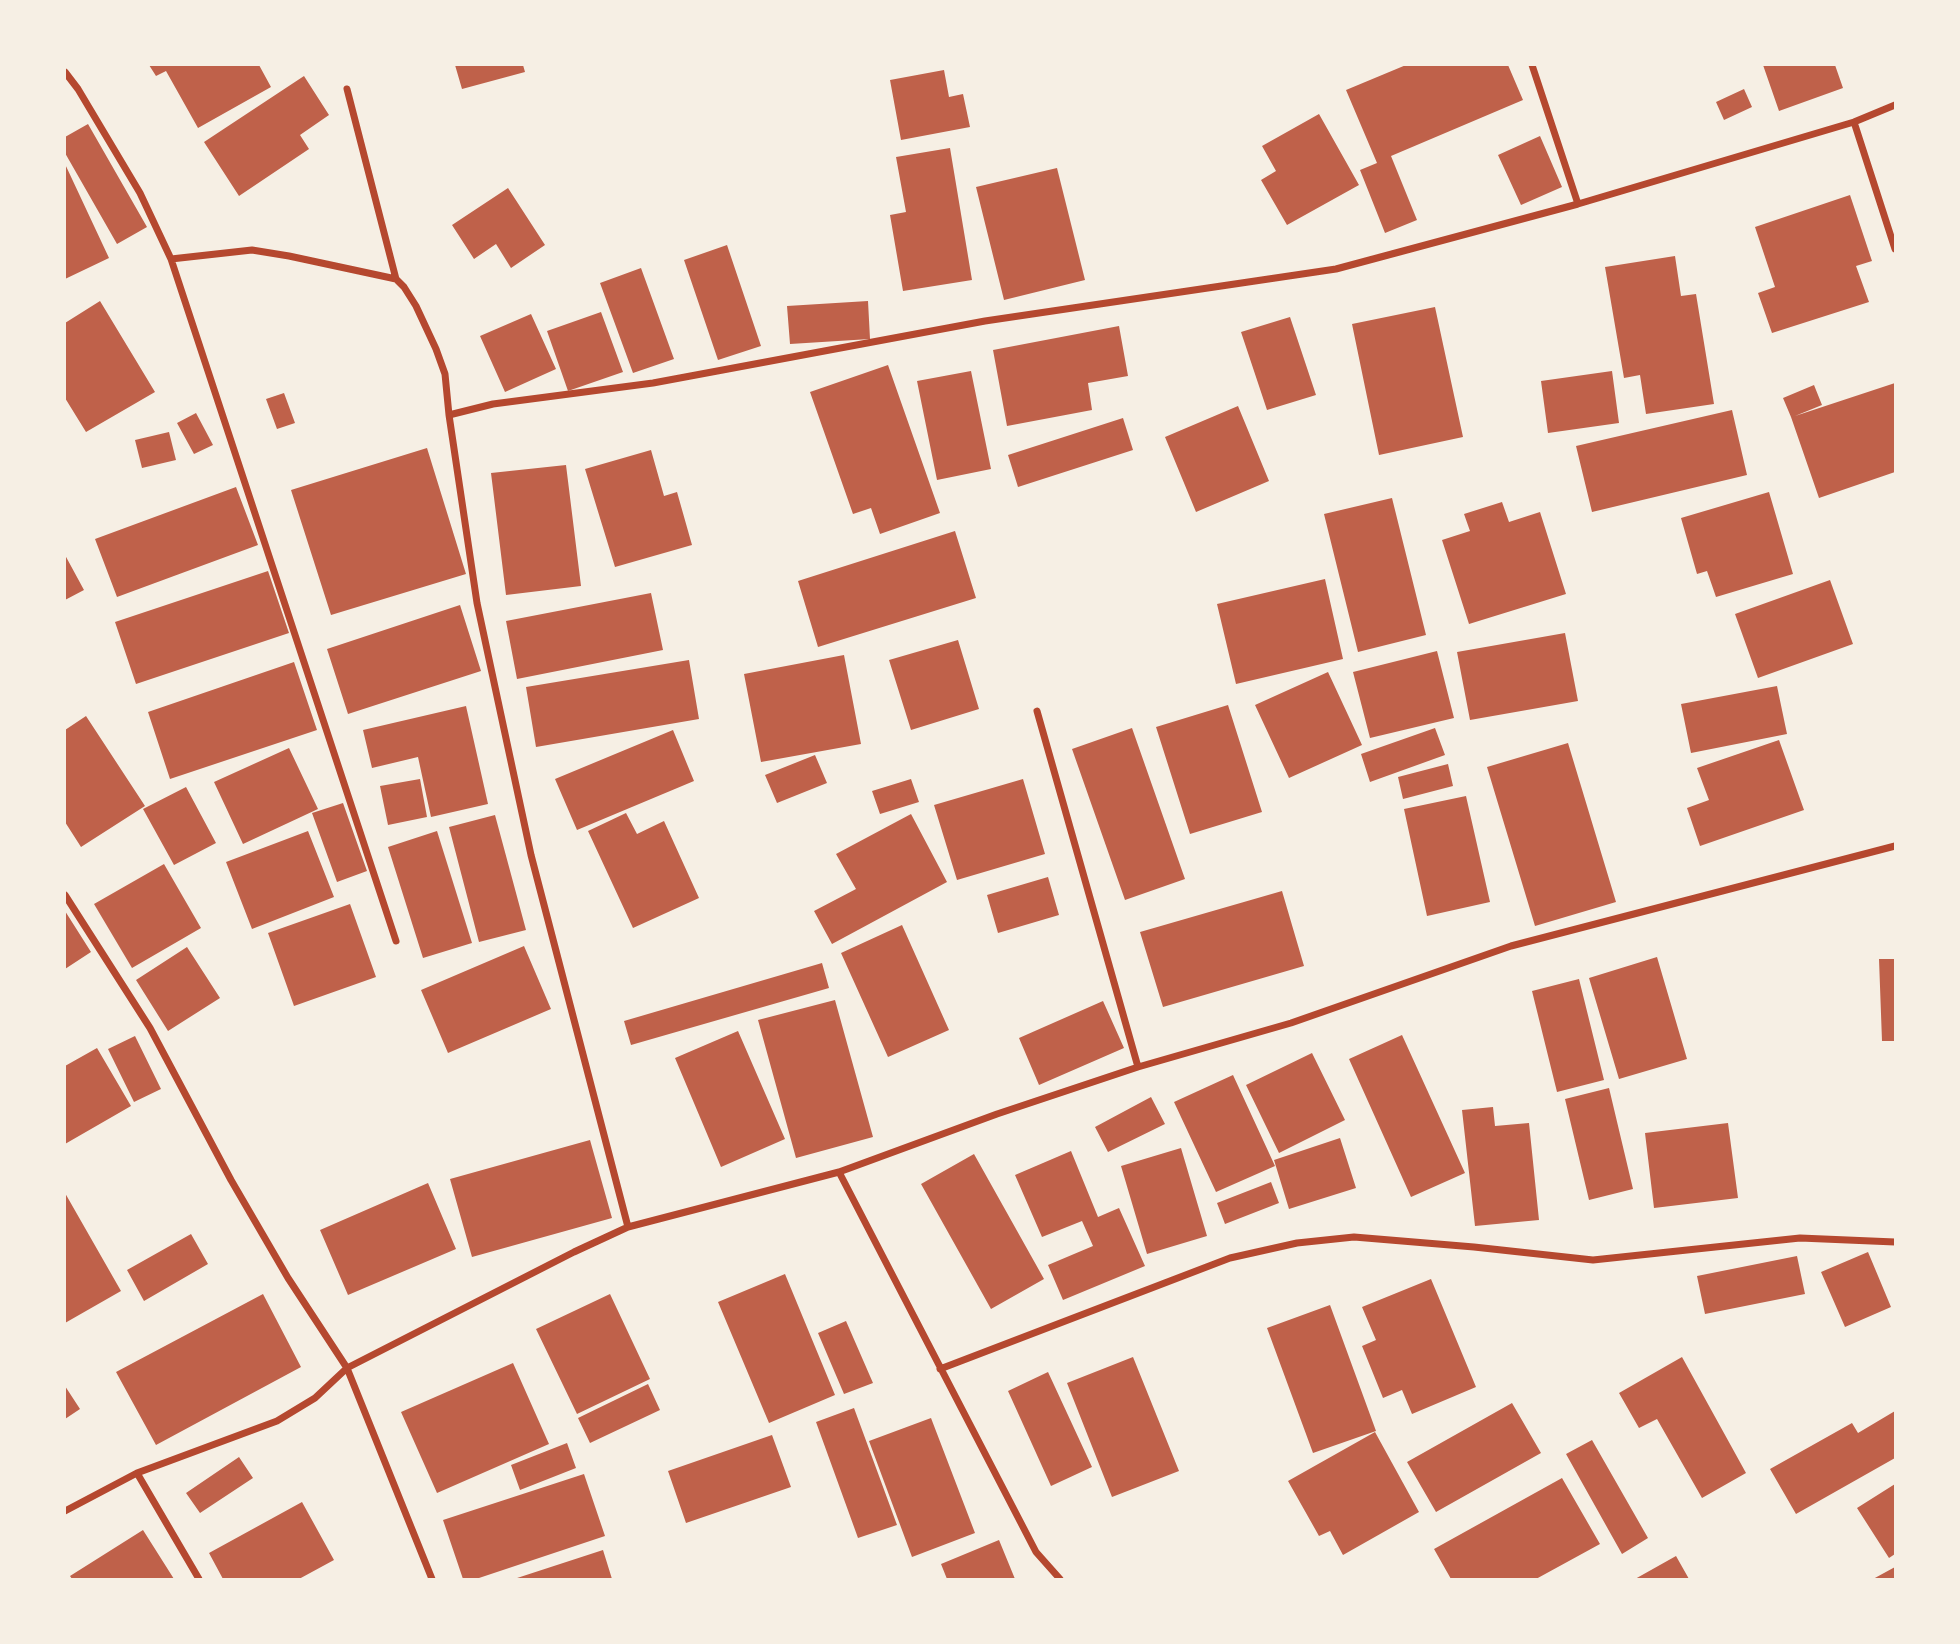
<!DOCTYPE html>
<html>
<head>
<meta charset="utf-8">
<style>
	body { margin:0 }
	#map { position:relative; width:1960px; height:1644px; overflow:hidden; background:#f6efe4; font-family:"Playfair Display",serif }
	canvas { display:block }
	.frame { position:absolute; inset:0; border:66px solid #f6efe4; pointer-events:none }
</style>
</head>
<body>
<div id="map">
<canvas width="1960" height="1644"></canvas>
<div class="frame"></div>
</div>
<script>
const ctx = document.querySelector('canvas').getContext('2d');
ctx.lineJoin = 'round';
function fill(path, color) { ctx.fillStyle = color; ctx.fill(path, 'evenodd'); }
const poly = rows => new Path2D(rows.map(r => 'M' + r).join(''));
function trace(path, color, width, dash) { ctx.strokeStyle = color; ctx.lineWidth = width; ctx.lineCap = dash ? 'butt' : 'round'; ctx.setLineDash(dash || []); ctx.stroke(path); }
fill(poly([
	[149,65,259,65,271,87,198,128,166,71,156,76],
	[455,65,523,65,525,72,462,89],
	[1406,65,1508,65,1523,100,1391,156,1417,220,1385,233,1360,170,1377,163,1346,90],
	[1763,65,1835,65,1843,88,1779,111],
	[944,70,949,97,963,94,970,127,901,140,890,80],
	[304,76,329,115,300,135,309,149,239,196,204,142],
	[1744,89,1752,107,1724,120,1716,102],
	[1319,114,1359,185,1287,225,1261,180,1276,171,1262,146],
	[88,124,147,227,117,244,65,153,65,137],
	[1540,136,1562,187,1521,205,1498,155],
	[950,148,972,280,903,291,890,215,906,212,896,157],
	[65,164,109,258,65,279],
	[1057,168,1085,280,1004,300,976,187],
	[508,188,545,245,511,268,496,244,474,259,452,225],
	[1850,195,1872,261,1856,266,1869,302,1772,333,1758,293,1775,287,1755,227],
	[727,245,761,346,718,360,684,260],
	[1675,256,1681,296,1696,294,1714,404,1646,414,1640,375,1624,378,1605,267],
	[641,268,674,359,633,373,600,283],
	[100,301,155,392,86,432,65,398,65,323],
	[868,301,870,339,790,344,787,306],
	[1435,307,1463,437,1379,455,1352,324],
	[601,312,623,372,568,391,547,331],
	[531,314,556,369,505,392,480,336],
	[1290,317,1316,395,1267,410,1241,332],
	[1119,326,1128,376,1088,383,1092,410,1007,426,993,350],
	[888,365,940,513,880,534,871,508,853,514,810,392],
	[971,371,991,469,937,480,917,381],
	[1612,371,1619,423,1548,433,1541,381],
	[1895,383,1895,472,1819,498,1791,417,1783,398,1814,385,1822,405,1795,416],
	[284,393,295,423,277,429,266,399],
	[1238,406,1269,481,1196,512,1165,437],
	[1732,410,1747,475,1592,512,1576,446],
	[196,413,213,445,194,454,177,423],
	[1123,418,1133,450,1018,487,1008,455],
	[169,432,176,460,142,468,135,440],
	[427,448,466,574,331,615,291,490],
	[651,450,664,496,677,492,692,545,615,567,585,469],
	[566,465,581,586,506,595,491,473],
	[236,487,258,545,117,597,95,539],
	[1769,492,1793,574,1716,597,1707,571,1697,574,1681,518],
	[1392,498,1426,635,1358,652,1324,514],
	[1502,502,1509,522,1540,512,1566,594,1469,624,1442,540,1470,531,1464,514],
	[955,531,976,598,818,647,798,581],
	[65,555,84,590,65,600],
	[268,571,289,633,136,684,115,622],
	[1325,579,1343,659,1236,684,1217,604],
	[1830,580,1853,644,1758,678,1735,614],
	[651,593,663,650,517,679,506,621],
	[460,605,481,671,348,714,327,649],
	[1565,633,1578,701,1470,720,1457,652],
	[958,640,979,709,911,730,889,660],
	[1437,651,1454,718,1370,738,1353,672],
	[844,655,861,744,761,762,744,674],
	[689,660,699,719,536,747,526,687],
	[294,662,317,730,170,779,148,712],
	[1328,672,1362,745,1289,778,1255,705],
	[1777,686,1787,734,1691,753,1681,704],
	[1228,705,1262,812,1190,834,1156,727],
	[466,706,488,804,431,817,418,757,372,768,363,730],
	[86,716,145,806,81,847,65,822,65,730],
	[1132,728,1185,879,1125,900,1072,749],
	[1435,728,1445,755,1370,782,1361,754],
	[673,730,694,781,577,830,555,779],
	[1779,740,1804,810,1700,846,1687,808,1709,800,1697,768],
	[1568,743,1616,902,1535,926,1487,767],
	[289,748,318,809,243,844,214,782],
	[815,755,827,783,777,803,765,775],
	[1448,764,1453,786,1403,799,1398,777],
	[420,779,427,817,388,825,380,786],
	[911,779,919,802,880,814,872,791],
	[1023,779,1045,854,957,880,934,805],
	[186,787,216,843,174,865,143,809],
	[1466,796,1490,902,1427,916,1404,809],
	[343,803,367,871,337,882,312,813],
	[626,813,637,834,664,821,699,898,633,928,588,831],
	[911,814,947,882,832,944,814,911,856,889,836,854],
	[495,815,526,930,479,942,449,827],
	[308,831,334,897,252,929,226,862],
	[437,831,472,943,423,958,388,847],
	[164,864,201,928,132,968,94,904],
	[1048,877,1059,915,998,933,987,895],
	[1282,891,1304,966,1163,1007,1140,932],
	[350,904,376,977,294,1006,268,933],
	[65,911,91,952,65,969],
	[902,925,949,1030,888,1057,841,953],
	[524,946,551,1009,448,1053,421,990],
	[187,947,220,998,168,1031,136,980],
	[1657,957,1687,1059,1619,1079,1589,978],
	[1879,959,1895,959,1895,1041,1882,1041],
	[822,963,829,988,631,1045,624,1021],
	[1579,979,1604,1080,1557,1092,1532,991],
	[835,1000,873,1137,796,1158,758,1020],
	[1103,1001,1124,1048,1039,1085,1019,1038],
	[738,1031,785,1139,721,1167,675,1058],
	[1402,1035,1465,1173,1411,1197,1349,1059],
	[135,1036,161,1089,134,1102,108,1049],
	[97,1048,131,1106,65,1144,65,1066],
	[1312,1053,1345,1120,1279,1153,1246,1085],
	[1233,1075,1275,1166,1216,1192,1174,1102],
	[1609,1088,1633,1189,1589,1200,1565,1099],
	[1151,1097,1165,1124,1108,1152,1095,1127],
	[1493,1107,1495,1126,1529,1123,1539,1220,1475,1226,1462,1110],
	[1728,1123,1738,1198,1654,1208,1645,1133],
	[1340,1138,1356,1188,1289,1209,1274,1160],
	[590,1140,612,1218,472,1257,450,1179],
	[1181,1148,1207,1236,1147,1254,1121,1166],
	[1071,1151,1098,1217,1119,1208,1145,1266,1063,1300,1048,1265,1093,1246,1082,1221,1042,1237,1015,1175],
	[974,1154,1044,1279,991,1309,921,1184],
	[1271,1182,1279,1203,1225,1224,1217,1203],
	[428,1183,456,1249,348,1295,320,1230],
	[65,1193,121,1291,65,1323],
	[191,1234,208,1264,144,1301,127,1270],
	[1868,1252,1891,1307,1845,1327,1821,1272],
	[1797,1256,1805,1294,1705,1314,1697,1276],
	[785,1274,835,1395,769,1423,718,1302],
	[1431,1279,1476,1387,1412,1414,1402,1390,1383,1398,1362,1346,1376,1340,1362,1307],
	[263,1294,301,1367,156,1445,116,1372],
	[610,1294,650,1379,577,1414,536,1329],
	[1330,1305,1376,1431,1313,1453,1267,1328],
	[846,1321,873,1383,844,1394,818,1333],
	[1133,1357,1179,1471,1112,1497,1067,1383],
	[1682,1357,1746,1473,1702,1498,1657,1419,1639,1428,1619,1393],
	[513,1363,549,1444,437,1493,401,1412],
	[1048,1372,1092,1467,1051,1486,1008,1391],
	[648,1384,660,1410,590,1443,578,1418],
	[65,1386,80,1409,65,1419],
	[1512,1403,1541,1453,1436,1512,1407,1462],
	[854,1408,897,1525,858,1538,816,1422],
	[1895,1411,1895,1458,1796,1514,1770,1469,1852,1423,1858,1433],
	[931,1418,975,1533,912,1557,869,1441],
	[1375,1432,1419,1512,1343,1555,1330,1531,1319,1536,1288,1481],
	[772,1435,791,1487,686,1523,668,1471],
	[1592,1440,1648,1538,1622,1554,1566,1454],
	[567,1443,576,1468,520,1490,511,1465],
	[239,1457,253,1478,200,1513,186,1493],
	[584,1474,605,1536,476,1579,463,1579,443,1520],
	[1562,1478,1600,1544,1536,1579,1451,1579,1434,1549],
	[1895,1484,1895,1554,1889,1558,1857,1508],
	[302,1502,334,1560,299,1579,223,1579,209,1553],
	[143,1530,174,1579,72,1579,70,1576],
	[999,1540,1015,1579,947,1579,941,1564],
	[603,1550,612,1579,514,1579],
	[1676,1556,1689,1579,1635,1579],
	[1895,1567,1895,1579,1873,1579]
]), '#bf614a');
trace(poly([
	[1532,65,1578,204],
	[65,72,78,89,140,193,171,259,252,250,289,256,396,279,404,287,416,306,436,349,445,374,449,415,493,404,653,383,985,321,1336,269,1578,204,1854,122,1895,105],
	[347,89,396,279],
	[1854,122,1895,249],
	[171,259,396,941],
	[449,415,477,603,531,855,628,1227],
	[1037,711,1138,1067],
	[65,895,150,1028,231,1180,288,1278,347,1368,432,1579],
	[839,1172,1036,1552,1060,1579],
	[940,1369,1230,1258,1297,1243,1354,1237,1474,1247,1593,1260,1800,1238,1895,1242],
	[137,1473,199,1579],
	[65,1511,137,1473,277,1421,315,1398,347,1368,574,1252,628,1227,839,1172,997,1114,1138,1067,1291,1023,1511,946,1895,846]
]), '#b5482f', 7);
</script>
</body>
</html>
